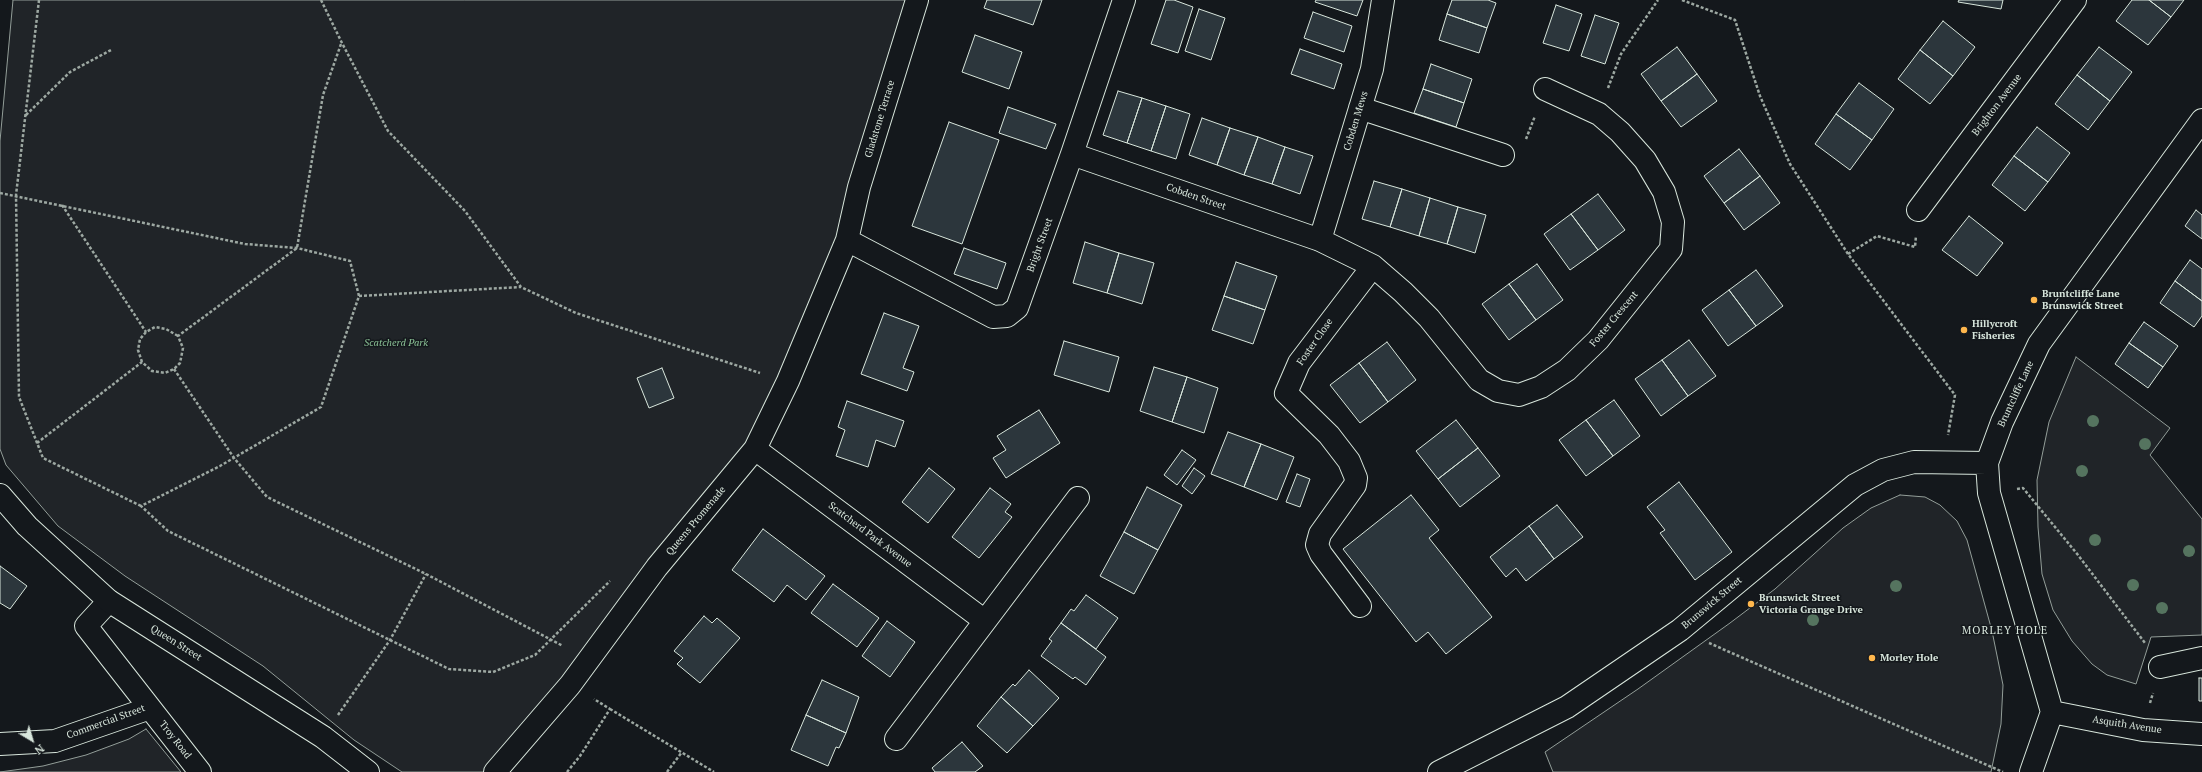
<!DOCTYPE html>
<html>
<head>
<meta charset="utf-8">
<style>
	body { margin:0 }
	#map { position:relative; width:2202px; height:772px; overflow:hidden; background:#14181c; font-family:"PT Serif",serif }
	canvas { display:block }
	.north { position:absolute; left:12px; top:720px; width:40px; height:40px; -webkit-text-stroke:3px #14181c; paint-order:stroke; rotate:142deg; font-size:11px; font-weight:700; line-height:16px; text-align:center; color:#d8e6dc }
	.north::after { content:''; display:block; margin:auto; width:14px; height:18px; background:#d8e6dc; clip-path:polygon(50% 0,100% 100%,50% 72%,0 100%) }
</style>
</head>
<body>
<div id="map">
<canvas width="2202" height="772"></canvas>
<div class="north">N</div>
</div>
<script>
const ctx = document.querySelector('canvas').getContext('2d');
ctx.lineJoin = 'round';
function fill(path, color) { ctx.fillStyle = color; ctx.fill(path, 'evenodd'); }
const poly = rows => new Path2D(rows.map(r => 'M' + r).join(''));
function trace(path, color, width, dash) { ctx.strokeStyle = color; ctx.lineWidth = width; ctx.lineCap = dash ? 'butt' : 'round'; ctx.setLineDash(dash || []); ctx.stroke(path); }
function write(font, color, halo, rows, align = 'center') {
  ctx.font = font + ' "PT Serif",serif'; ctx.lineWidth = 3; ctx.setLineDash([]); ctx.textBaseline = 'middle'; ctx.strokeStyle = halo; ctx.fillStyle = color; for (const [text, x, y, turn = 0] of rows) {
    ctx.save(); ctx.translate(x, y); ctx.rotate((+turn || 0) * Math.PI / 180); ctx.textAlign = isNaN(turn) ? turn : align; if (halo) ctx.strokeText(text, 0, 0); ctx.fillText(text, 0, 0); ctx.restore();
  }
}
const green = poly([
	[13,0,917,0,859,187,755,449,495,772,402,772,354,740,263,666,125,576,58,526,6,465,0,449,0,141,13,0],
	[2076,357,2170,428,2150,455,2202,519,2202,635,2151,637,2136,684,2107,675,2092,664,2072,641,2053,610,2042,574,2038,527,2037,480,2049,422,2076,357],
	[1900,495,1925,497,1940,505,1957,521,1967,540,1992,631,2003,685,2001,724,1991,772,1553,772,1545,752,1638,689,1730,623,1775,589,1843,528,1871,508,1900,495],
	[146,729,181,772,0,772,43,766,86,755,129,739,146,729]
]);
fill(green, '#202428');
trace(green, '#939e99', 1);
const building = poly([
	[987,0,1042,0,1033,25,984,8,987,0],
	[1166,0,1174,0,1193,7,1178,53,1151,44,1166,0],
	[1316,0,1363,0,1357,16,1315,2,1316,0],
	[1452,0,1488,0,1496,3,1487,28,1447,14,1452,0],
	[1959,0,2003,0,2001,9,1958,2,1959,0],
	[2132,0,2149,0,2171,17,2148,45,2116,21,2132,0],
	[2149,0,2184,0,2171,17,2149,0],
	[1556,5,1582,14,1569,51,1543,43,1556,5],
	[1199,9,1225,18,1211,60,1185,51,1199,9],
	[1313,12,1352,26,1344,52,1304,38,1313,12],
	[1447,14,1487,28,1479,53,1439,40,1447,14],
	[1595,15,1619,23,1605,64,1581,56,1595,15],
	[1943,21,1975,47,1953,76,1920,50,1943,21],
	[975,35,1022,52,1009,89,962,72,975,35],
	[1677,47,1697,74,1661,101,1641,74,1677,47],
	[2099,47,2132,72,2110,101,2077,75,2099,47],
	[1300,49,1342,64,1334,89,1291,74,1300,49],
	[1920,50,1953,76,1930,104,1898,79,1920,50],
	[1431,64,1472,79,1464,103,1423,89,1431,64],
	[1697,74,1717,101,1681,127,1661,101,1697,74],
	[2077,75,2110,101,2088,130,2055,104,2077,75],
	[1859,83,1894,109,1872,140,1836,114,1859,83],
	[1423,89,1464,103,1456,127,1414,113,1423,89],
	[1118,91,1142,98,1127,143,1103,135,1118,91],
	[1142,98,1166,106,1151,151,1127,143,1142,98],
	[1166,106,1190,114,1176,159,1151,151,1166,106],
	[1008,107,1056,124,1046,149,999,133,1008,107],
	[1836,114,1872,140,1850,170,1815,144,1836,114],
	[1202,118,1230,128,1217,165,1189,155,1202,118],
	[949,122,999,140,962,244,912,226,949,122],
	[2037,127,2070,153,2048,182,2014,156,2037,127],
	[1230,128,1258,137,1244,175,1217,165,1230,128],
	[1258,137,1285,147,1272,184,1244,175,1258,137],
	[1285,147,1313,156,1300,194,1272,184,1285,147],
	[1739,149,1760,176,1724,203,1704,176,1739,149],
	[2014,156,2048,182,2025,211,1992,185,2014,156],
	[1760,176,1780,203,1744,230,1724,203,1760,176],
	[1374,181,1402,189,1390,227,1362,219,1374,181],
	[1402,189,1430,198,1419,236,1390,227,1402,189],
	[1598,194,1625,230,1598,250,1571,214,1598,194],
	[1430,198,1458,207,1447,244,1419,236,1430,198],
	[1458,207,1486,215,1475,253,1447,244,1458,207],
	[2196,210,2202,215,2202,239,2185,226,2196,210],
	[1571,214,1598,250,1570,270,1544,234,1571,214],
	[1969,216,2003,243,1977,276,1942,250,1969,216],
	[1085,242,1119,253,1107,293,1073,283,1085,242],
	[964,248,1006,263,997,289,954,274,964,248],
	[1119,253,1154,263,1142,304,1107,293,1119,253],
	[2190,260,2202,269,2202,301,2175,281,2190,260],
	[1236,262,1277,276,1265,310,1224,296,1236,262],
	[1537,264,1563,300,1536,320,1509,284,1537,264],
	[1756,270,1783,306,1756,326,1729,290,1756,270],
	[2175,281,2202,301,2202,316,2194,327,2160,303,2175,281],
	[1509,284,1536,320,1509,340,1482,304,1509,284],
	[1729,290,1756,326,1728,346,1702,310,1729,290],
	[1224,296,1265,310,1253,344,1212,330,1224,296],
	[884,313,919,326,903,368,914,372,907,391,861,374,884,313],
	[2144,322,2178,346,2163,367,2129,343,2144,322],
	[1689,340,1716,376,1688,396,1662,360,1689,340],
	[1064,341,1119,357,1109,392,1054,375,1064,341],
	[1387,342,1416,380,1388,402,1359,363,1387,342],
	[2129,343,2163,367,2148,388,2115,364,2129,343],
	[1662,360,1688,396,1661,416,1635,379,1662,360],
	[1359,363,1388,402,1360,423,1330,385,1359,363],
	[1154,367,1187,377,1172,422,1140,411,1154,367],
	[662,368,674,398,649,408,637,378,662,368],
	[1187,377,1218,388,1204,433,1172,422,1187,377],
	[1614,400,1640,436,1613,456,1586,420,1614,400],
	[847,401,904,421,895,447,876,440,868,467,836,456,845,430,838,427,847,401],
	[1039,410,1060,443,1006,478,993,458,1006,450,997,436,1039,410],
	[1456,420,1478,448,1438,479,1416,451,1456,420],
	[1586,420,1613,456,1586,476,1559,440,1586,420],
	[1228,432,1261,444,1244,487,1211,474,1228,432],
	[1261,444,1294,457,1277,500,1244,487,1261,444],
	[1478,448,1500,476,1460,507,1438,479,1478,448],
	[1182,450,1196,460,1177,485,1164,475,1182,450],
	[929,468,955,489,928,523,902,502,929,468],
	[1194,468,1205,476,1192,494,1182,486,1194,468],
	[1297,474,1310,479,1300,507,1286,502,1297,474],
	[1679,482,1732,552,1695,580,1660,533,1665,530,1647,507,1679,482],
	[1147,487,1182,505,1158,550,1124,532,1147,487],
	[990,488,1011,504,1005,512,1012,517,979,558,952,537,990,488],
	[1411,495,1439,530,1429,538,1492,617,1446,654,1428,632,1416,642,1343,549,1411,495],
	[1557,505,1583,537,1554,559,1529,526,1557,505],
	[1529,526,1554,559,1526,581,1516,568,1506,577,1490,557,1529,526],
	[763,529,825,576,806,600,787,585,774,602,732,570,763,529],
	[1124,532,1158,550,1134,594,1100,576,1124,532],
	[0,566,27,586,10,609,0,603,0,566],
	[833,584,879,618,857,647,811,613,833,584],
	[1086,595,1118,618,1096,649,1061,623,1071,609,1074,611,1086,595],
	[704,616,712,623,717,618,740,638,700,683,677,664,683,658,674,651,704,616],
	[887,621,915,642,890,677,862,656,887,621],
	[1061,623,1106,657,1086,685,1075,677,1073,679,1041,656,1052,641,1049,639,1061,623],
	[1029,670,1059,698,1033,726,1001,697,1013,684,1015,686,1029,670],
	[2199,678,2202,678,2202,701,2199,701,2199,678],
	[822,680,859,697,846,733,806,715,822,680],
	[1001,697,1033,726,1007,753,977,726,1001,697],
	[806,715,846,733,839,748,836,747,828,766,791,750,806,715],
	[962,742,983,766,975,772,935,772,932,768,962,742]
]);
fill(building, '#2c363c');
trace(building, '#d8e6dc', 1);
const minor = poly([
	[1360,108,1503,155],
	[1072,154,1320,240,1373,266,1403,292,1429,318,1479,380,1498,391,1519,395,1541,387,1567,370,1598,340,1671,249,1673,222,1664,192,1645,160,1620,132,1599,114,1545,89],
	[1918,210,2075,0],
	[847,240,993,317,1007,316,1017,308,1072,154,1124,0],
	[1320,240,1372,69,1383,0],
	[755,449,985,621],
	[1360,606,1321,554,1317,545,1320,534,1355,485,1356,478,1349,461,1329,435,1286,393,1299,363,1373,266],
	[2160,667,2202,658],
	[150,708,200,772],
	[896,739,1078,498],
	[0,744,55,741,150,708,86,626,109,601],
	[495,772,570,685,657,567,755,449,788,381,847,240,859,187,917,0]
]);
const major = poly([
	[0,495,27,526,109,601,323,737,368,772],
	[2052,712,1989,493,1987,463,2002,422,2039,344,2202,120],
	[2052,712,2143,730,2202,734],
	[1439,772,1567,707,1680,630,1855,485,1883,470,1914,462,1987,463],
	[2031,772,2052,712]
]);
trace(minor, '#d8e6dc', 24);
trace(major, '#d8e6dc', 24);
trace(poly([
	[39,0,16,195,19,397,43,458,141,506],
	[321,0,342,43,388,131,465,211,521,287,576,313,760,373],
	[1682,0,1735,20,1760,96,1790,164,1848,254,1955,395,1948,435],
	[1608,88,1621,54,1658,0],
	[26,115,70,72,111,50],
	[1526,139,1535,116],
	[0,193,245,244,297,248,350,261,359,296,321,407,220,466,141,506,168,531,449,669,493,672,535,655,610,581],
	[62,205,146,332],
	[1848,254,1877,236,1915,247,1916,236],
	[359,296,521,287],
	[142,362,138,350,140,339,146,332,155,327,166,329,178,336],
	[174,369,234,458,267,497,426,574,563,646],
	[37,443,142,362,152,371,165,373,174,369,180,363,183,348,178,336,297,248,323,95,341,44],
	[2017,489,2023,488,2078,555,2145,643],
	[1709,643,2003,772],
	[2150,703,2153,693],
	[610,709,714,772],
	[338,715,390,640,426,574],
	[567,772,580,756,610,709,594,699],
	[667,772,682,752]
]), '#9da8a2', 2.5, [3, 2]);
trace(minor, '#14181c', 22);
trace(major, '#14181c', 22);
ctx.fillStyle = '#55745f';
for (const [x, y] of [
	[2093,421],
	[2145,444],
	[2082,471],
	[2095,540],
	[2189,551],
	[2133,585],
	[1896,586],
	[2162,608],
	[1813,620]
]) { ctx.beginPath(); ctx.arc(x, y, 6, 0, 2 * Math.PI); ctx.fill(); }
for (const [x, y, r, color] of [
	[2034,300,4,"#ffb74d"],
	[1964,330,4,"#ffb74d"],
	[1751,604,4,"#ffb74d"],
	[1872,658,4,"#ffb74d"]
]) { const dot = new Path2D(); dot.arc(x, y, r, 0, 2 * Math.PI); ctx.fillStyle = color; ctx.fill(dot); trace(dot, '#14181c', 1.5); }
write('10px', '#d8e6dc', '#14181c', [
	["Brighton Avenue",1997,105,-53],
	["Gladstone Terrace",880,119,-73],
	["Cobden Mews",1356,121,-73],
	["Cobden Street",1196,197,19],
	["Bright Street",1040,245,-70],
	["Foster Crescent",1614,319,-50],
	["Foster Close",1315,342,-55],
	["Bruntcliffe Lane",2016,394,-65],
	["Queens Promenade",696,521,-50],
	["Scatcherd Park Avenue",870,535,37],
	["Brunswick Street",1712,603,-40],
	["Queen Street",176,643,32],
	["Commercial Street",106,722,-20],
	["Asquith Avenue",2127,725,9],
	["Troy Road",175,740,52]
]);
write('bold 10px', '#d8e6dc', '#14181c', [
	["Bruntcliffe Lane",2042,294],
	["Brunswick Street",2042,306],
	["Hillycroft",1972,324],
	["Fisheries",1972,336],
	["Brunswick Street",1759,598],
	["Victoria Grange Drive",1759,610],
	["Morley Hole",1880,658]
], 'left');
write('italic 10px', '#8ac095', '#14181c', [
	["Scatcherd Park",396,343]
]);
ctx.letterSpacing = '1px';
write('11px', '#d8e6dc', '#14181c', [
	["MORLEY HOLE",2005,631]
]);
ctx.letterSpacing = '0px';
</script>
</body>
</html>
